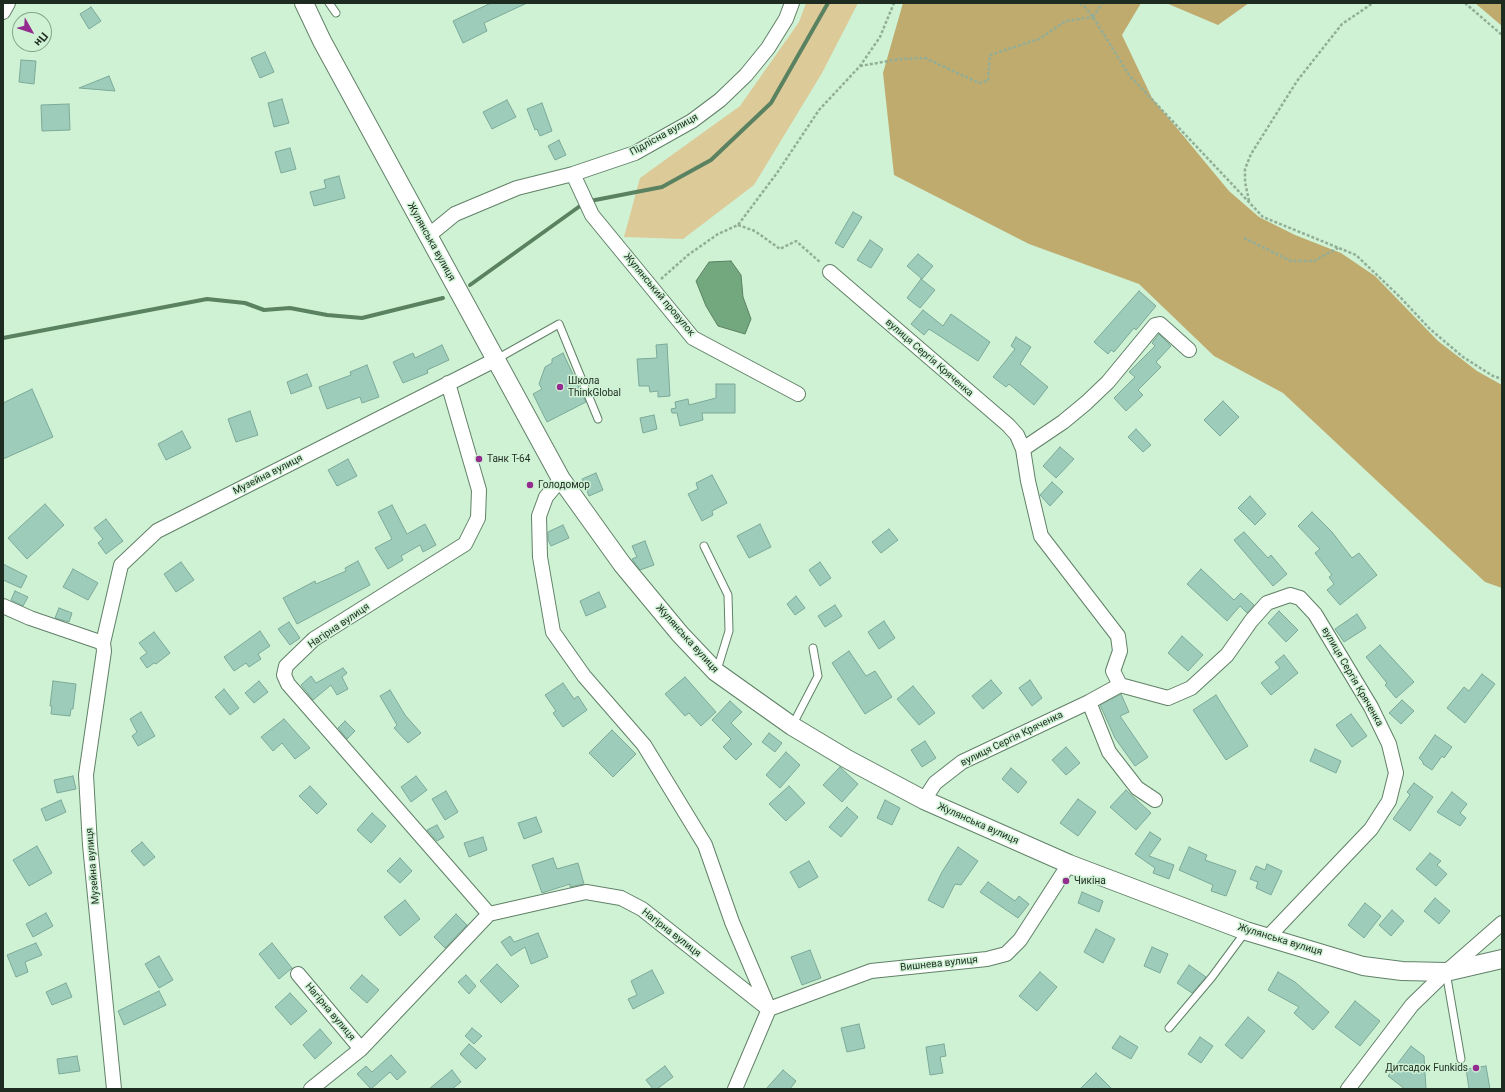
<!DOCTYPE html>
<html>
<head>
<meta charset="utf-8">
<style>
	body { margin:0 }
	#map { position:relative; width:1505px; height:1092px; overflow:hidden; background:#cff2d5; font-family:Roboto,sans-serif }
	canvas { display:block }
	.frame { position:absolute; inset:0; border:4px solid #1e2b20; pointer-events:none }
	.north { position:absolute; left:12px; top:12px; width:40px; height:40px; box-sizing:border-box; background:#cff2d5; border:1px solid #88a28d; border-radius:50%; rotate:129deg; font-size:11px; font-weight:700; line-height:16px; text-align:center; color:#1e2b20 }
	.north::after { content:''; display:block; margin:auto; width:14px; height:18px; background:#942b8f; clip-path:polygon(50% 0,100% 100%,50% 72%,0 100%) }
</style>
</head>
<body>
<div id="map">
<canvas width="1505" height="1092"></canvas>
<div class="frame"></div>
<div class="north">Пн</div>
</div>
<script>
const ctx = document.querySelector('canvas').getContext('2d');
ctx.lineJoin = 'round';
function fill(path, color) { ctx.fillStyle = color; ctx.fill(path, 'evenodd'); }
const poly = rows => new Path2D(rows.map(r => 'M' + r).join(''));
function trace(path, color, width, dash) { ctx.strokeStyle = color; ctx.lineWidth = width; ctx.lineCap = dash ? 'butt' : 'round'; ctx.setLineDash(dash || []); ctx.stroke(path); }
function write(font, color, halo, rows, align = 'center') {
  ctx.font = font + ' Roboto,sans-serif'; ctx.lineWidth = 3; ctx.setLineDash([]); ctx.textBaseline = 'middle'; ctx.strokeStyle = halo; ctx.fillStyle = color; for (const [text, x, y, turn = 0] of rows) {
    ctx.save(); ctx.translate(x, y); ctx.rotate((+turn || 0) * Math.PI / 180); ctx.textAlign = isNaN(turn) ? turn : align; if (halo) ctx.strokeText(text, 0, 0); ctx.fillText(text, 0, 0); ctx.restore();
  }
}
fill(poly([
	[806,3,858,3,822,73,754,185,683,239,624,237,640,178,740,106,799,22]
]), '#dcca99');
fill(poly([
	[903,3,1141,3,1122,35,1152,98,1229,191,1259,217,1295,235,1341,253,1375,276,1438,341,1477,371,1502,385,1502,588,1485,582,1283,393,1214,356,1139,284,1029,244,894,175,883,73],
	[1166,3,1249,3,1218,25],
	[1475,3,1502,3,1502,26]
]), '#c0ab6f');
const water = poly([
	[731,261,741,275,743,297,751,319,745,334,718,326,706,306,696,281,709,262,731,261]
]);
fill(water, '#73a77d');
trace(water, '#5a8261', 1);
trace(poly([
	[590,201,662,187,711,160,771,103,828,3],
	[470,285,580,206],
	[3,338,207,299,245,303,264,310,290,308,327,315,362,318,443,298]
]), '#5a8261', 4);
const building = poly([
	[491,3,527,3,484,23,487,31,463,43,453,21,491,3],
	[91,7,101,21,89,29,80,14,91,7],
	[265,52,274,72,260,78,251,58,265,52],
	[21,60,36,61,34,84,19,82,21,60],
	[109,76,115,91,79,88,109,76],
	[282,99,289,123,274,127,268,103,282,99],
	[507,100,516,117,492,129,483,112,507,100],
	[542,103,552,131,540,136,537,129,535,130,527,109,542,103],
	[69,104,70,130,42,131,41,105,69,104],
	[559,140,566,155,555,160,548,146,559,140],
	[290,148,296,169,281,173,275,152,290,148],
	[339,176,345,198,314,206,310,192,326,188,324,180,339,176],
	[853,212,862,217,843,248,835,243,853,212],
	[870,240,883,249,871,268,857,260,870,240],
	[918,254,933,266,922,279,907,266,918,254],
	[921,279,935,290,920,308,907,298,921,279],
	[1139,291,1156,306,1136,330,1134,328,1114,352,1111,350,1108,354,1094,342,1139,291],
	[923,310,943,326,951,314,990,342,978,361,929,329,924,335,911,324,923,310],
	[1159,334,1171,346,1156,362,1161,367,1138,390,1143,395,1126,411,1114,398,1135,377,1129,372,1155,346,1152,343,1159,334],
	[1016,337,1031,347,1020,364,1048,387,1034,405,1009,384,1006,387,993,377,1015,349,1011,346,1016,337],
	[667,344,670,396,658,397,658,391,650,392,649,386,639,386,637,359,657,358,656,345,667,344],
	[442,345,449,360,427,370,428,373,403,383,393,362,413,353,415,358,442,345],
	[563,353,586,402,547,422,533,394,542,389,539,384,545,367,552,363,552,359,563,353],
	[367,365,379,397,362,403,360,397,327,409,319,387,351,375,350,372,367,365],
	[307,374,312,386,291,394,287,382,307,374],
	[716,384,735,384,735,413,702,413,703,420,680,426,677,413,672,413,671,409,676,408,675,402,688,399,689,405,716,398,716,384],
	[32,389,53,437,3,459,3,403,32,389],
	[1223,401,1239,417,1220,436,1204,420,1223,401],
	[250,411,258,435,236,442,228,419,250,411],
	[654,415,657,429,643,433,640,418,654,415],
	[1136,429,1151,445,1143,452,1128,437,1136,429],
	[182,431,191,448,166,460,158,444,182,431],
	[1060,447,1074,459,1056,478,1043,466,1060,447],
	[348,459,357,476,337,486,328,470,348,459],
	[596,473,603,490,589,496,582,479,596,473],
	[712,475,727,503,712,511,713,515,702,521,688,494,698,489,696,483,712,475],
	[1052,482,1063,492,1050,506,1040,495,1052,482],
	[1250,496,1266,514,1255,525,1238,508,1250,496],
	[45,504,64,525,27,559,8,538,45,504],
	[392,505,407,534,425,524,436,545,423,552,420,545,401,556,403,560,388,569,375,548,392,539,378,512,392,505],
	[1312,512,1332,532,1352,558,1359,553,1377,575,1340,605,1327,590,1334,584,1329,577,1332,575,1315,553,1320,549,1298,526,1312,512],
	[106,519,123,541,106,554,98,543,103,539,94,528,106,519],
	[760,524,771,547,749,558,737,536,760,524],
	[563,525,569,538,551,546,548,540,548,532,563,525],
	[889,529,898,540,881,553,872,542,889,529],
	[1244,532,1268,558,1271,555,1287,574,1273,586,1234,540,1244,532],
	[645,541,654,565,640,570,632,559,637,557,632,546,645,541],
	[358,561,370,585,297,624,283,598,315,581,316,584,346,571,345,568,358,561],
	[181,562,194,580,176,592,164,574,181,562],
	[820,562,831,578,820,586,809,570,820,562],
	[3,564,27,576,21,588,3,580,3,564],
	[73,569,98,583,88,600,63,587,73,569],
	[1201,569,1234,600,1241,593,1254,605,1247,613,1240,606,1227,621,1187,584,1201,569],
	[15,591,28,597,23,606,11,600,15,591],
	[599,592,606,607,586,616,580,601,599,592],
	[796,596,805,608,795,615,787,604,796,596],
	[835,605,842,616,825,627,818,616,835,605],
	[59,608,72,613,69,622,55,618,59,608],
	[1279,611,1298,630,1286,642,1268,623,1279,611],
	[1357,614,1366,628,1344,642,1335,629,1357,614],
	[884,621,895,638,879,649,868,632,884,621],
	[289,622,300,638,290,645,278,629,289,622],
	[260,631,270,646,258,654,261,659,249,667,246,663,234,671,224,657,260,631],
	[154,632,170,653,156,664,154,663,147,668,140,658,147,653,139,643,154,632],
	[1182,636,1203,655,1188,671,1168,653,1182,636],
	[1380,645,1414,682,1396,698,1385,685,1387,683,1366,657,1380,645],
	[849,651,866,676,875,671,892,697,865,714,832,663,849,651],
	[1284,655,1298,673,1271,695,1261,683,1280,668,1275,662,1284,655],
	[343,668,347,673,342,677,348,689,337,695,331,685,313,700,301,685,311,676,316,683,343,668],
	[1482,674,1495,684,1465,723,1447,708,1464,687,1469,691,1482,674],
	[685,677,716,712,701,726,689,713,685,716,665,694,685,677],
	[991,680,1002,693,983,709,972,696,991,680],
	[1030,680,1042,698,1032,706,1019,688,1030,680],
	[53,681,76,684,73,709,71,709,70,716,51,714,52,706,50,706,53,681],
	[259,681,268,692,254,703,245,693,259,681],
	[563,683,574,699,578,696,587,710,563,727,553,713,556,711,545,695,563,683],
	[913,686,935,713,919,725,897,699,913,686],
	[224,689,239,708,230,715,215,697,224,689],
	[390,690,405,715,421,733,408,743,394,728,397,725,380,696,390,690],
	[1121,694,1129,712,1120,716,1148,757,1135,766,1115,738,1100,705,1121,694],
	[1216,695,1248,746,1226,760,1193,710,1216,695],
	[1402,700,1414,711,1401,724,1389,713,1402,700],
	[730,701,742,712,731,723,752,744,736,760,723,747,731,739,712,720,730,701],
	[141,712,155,736,138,746,132,736,137,732,130,719,141,712],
	[1351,714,1367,736,1352,747,1336,725,1351,714],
	[284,719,310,748,295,759,282,743,273,751,261,737,284,719],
	[345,721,355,731,347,739,338,728,345,721],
	[612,730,636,754,613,777,589,753,612,730],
	[769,733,782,743,775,752,762,742,769,733],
	[1435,735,1452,747,1444,758,1442,756,1432,770,1423,764,1423,762,1419,758,1435,735],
	[925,741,936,758,922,767,911,750,925,741],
	[1066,747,1080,763,1066,775,1052,760,1066,747],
	[1315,749,1341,761,1336,773,1310,761,1315,749],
	[786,752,800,765,780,788,766,775,786,752],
	[840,767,858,784,842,802,823,785,840,767],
	[1011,768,1027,782,1018,793,1002,779,1011,768],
	[73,776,76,789,57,793,54,780,73,776],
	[416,776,427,790,411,802,401,787,416,776],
	[1414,783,1433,797,1410,831,1393,819,1410,795,1407,792,1414,783],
	[310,786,327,804,317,814,299,796,310,786],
	[789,786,805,803,786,821,769,804,789,786],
	[1126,790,1151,813,1136,830,1110,807,1126,790],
	[446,791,458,812,445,820,432,799,446,791],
	[1452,792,1467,804,1460,813,1466,818,1460,826,1437,812,1452,792],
	[1078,799,1096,812,1078,836,1060,823,1078,799],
	[61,800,66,812,46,821,41,809,61,800],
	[885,800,900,808,892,825,877,818,885,800],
	[847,807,858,817,841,837,829,827,847,807],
	[372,813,386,826,371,843,357,830,372,813],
	[536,817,542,832,524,839,518,823,536,817],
	[437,825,444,837,437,841,427,830,437,825],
	[1150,832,1161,839,1149,856,1174,865,1169,879,1153,873,1155,868,1135,854,1150,832],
	[483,837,487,850,469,857,464,843,483,837],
	[142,842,155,857,144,866,131,851,142,842],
	[37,846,52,873,29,886,13,860,37,846],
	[958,847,978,861,961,885,955,884,943,908,928,900,942,872,958,847],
	[1189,847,1207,855,1205,860,1236,871,1226,896,1211,891,1213,885,1179,870,1189,847],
	[1430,853,1441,861,1437,865,1447,874,1436,886,1416,869,1430,853],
	[400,858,412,871,400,883,387,871,400,858],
	[553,858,557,869,578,863,584,884,570,887,570,884,542,893,532,865,553,858],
	[809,861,818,877,799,888,790,872,809,861],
	[1267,864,1282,871,1271,895,1256,888,1258,882,1250,879,1256,866,1265,870,1267,864],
	[988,882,1015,901,1019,896,1029,904,1018,918,980,892,988,882],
	[1082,892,1103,901,1099,912,1078,903,1082,892],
	[1435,898,1450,911,1439,924,1424,911,1435,898],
	[405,900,420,919,400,936,384,917,405,900],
	[1365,903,1381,916,1364,938,1348,925,1365,903],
	[1392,910,1404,921,1391,936,1379,925,1392,910],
	[46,913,53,926,33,937,26,924,46,913],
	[456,914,467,925,445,948,434,937,456,914],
	[1096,929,1115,939,1103,963,1084,952,1096,929],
	[538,933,548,957,531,964,525,947,511,956,501,942,510,936,514,942,538,933],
	[36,943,42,955,25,962,28,972,16,977,7,955,36,943],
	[272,943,292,968,279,979,259,954,272,943],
	[1152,947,1168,954,1160,973,1144,966,1152,947],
	[810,950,821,978,802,985,791,957,810,950],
	[159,956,173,980,159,988,145,964,159,956],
	[497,964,519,986,501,1003,480,981,497,964],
	[1189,965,1206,977,1192,993,1177,983,1189,965],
	[652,970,664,993,633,1009,628,999,637,995,631,981,652,970],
	[1040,972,1057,987,1037,1011,1019,996,1040,972],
	[1278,972,1295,982,1329,1012,1313,1030,1294,1013,1299,1007,1268,990,1278,972],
	[362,975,379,990,367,1003,350,988,362,975],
	[466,975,476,986,469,994,458,982,466,975],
	[66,983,72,997,52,1005,46,992,66,983],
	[159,991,166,1005,124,1025,118,1011,159,991],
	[290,993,307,1011,291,1025,275,1007,290,993],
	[1355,1001,1380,1021,1360,1046,1335,1027,1355,1001],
	[1248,1017,1265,1031,1242,1059,1225,1045,1248,1017],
	[859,1024,865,1048,847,1052,841,1028,859,1024],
	[472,1028,482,1036,474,1044,465,1036,472,1028],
	[320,1029,332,1043,315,1059,303,1045,320,1029],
	[1120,1036,1138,1047,1131,1059,1112,1048,1120,1036],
	[1200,1037,1213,1046,1201,1063,1188,1054,1200,1037],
	[469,1044,486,1059,476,1069,460,1054,469,1044],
	[944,1044,946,1056,940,1057,943,1073,930,1075,926,1047,944,1044],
	[1411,1046,1424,1056,1426,1089,1405,1089,1388,1076,1411,1046],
	[391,1055,406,1072,397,1080,390,1072,371,1089,357,1074,366,1066,372,1072,391,1055],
	[77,1056,80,1071,59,1074,57,1059,77,1056],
	[665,1066,673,1077,657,1089,653,1089,646,1080,665,1066],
	[1486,1066,1490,1089,1469,1089,1466,1069,1486,1066],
	[452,1070,461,1082,452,1089,429,1089,452,1070],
	[783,1070,796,1081,790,1089,766,1089,783,1070],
	[1096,1073,1112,1089,1080,1089,1096,1073]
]);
fill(building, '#9eccbb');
trace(building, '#7ca998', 1);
const service = poly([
	[329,3,336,13],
	[495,360,559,324,598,419],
	[704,546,728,595,729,631,717,670],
	[792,726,818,676,813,648],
	[1446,972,1461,1059],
	[1169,1028,1212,977,1246,931]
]);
const minor = poly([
	[3,12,8,3],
	[573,174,592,215,693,338,798,394],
	[428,236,455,214,517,188,573,174,635,153,692,121,720,100,746,75,768,48,786,19,792,3],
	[830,272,1008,425,1017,435,1023,449,1028,481,1041,536,1118,636,1120,651,1113,671,1120,685],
	[1023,449,1063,422,1086,403,1108,382,1155,325,1160,324,1189,350],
	[561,479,546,497,539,516,540,557,553,632,584,676,644,745,705,845,732,922,769,1009],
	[3,606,30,618,103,643],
	[1089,702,1109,752,1137,788,1155,800],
	[924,800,935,783,962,762,1089,702,1120,685,1168,698,1191,688,1227,655,1251,621,1267,603,1290,595,1300,598,1315,614,1371,707,1389,744,1396,773,1389,801,1371,829,1268,937],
	[489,914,586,892,621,898,642,909,767,1008],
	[298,974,361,1049],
	[114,1089,90,845,86,775,104,651,103,643,121,565,157,531,495,360],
	[311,1089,361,1049,489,914,288,684,284,675,286,666,314,639,465,544,478,518,479,490,448,383],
	[735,1089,769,1009,871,971,987,959,1006,954,1020,940,1069,864],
	[1348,1089,1412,1005,1446,972,1502,923]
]);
const tertiary = poly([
	[304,3,322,41,561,479,622,564,680,634,716,672,792,726,847,759,924,800,1069,864,1246,931,1363,966,1402,971,1446,972,1502,959]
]);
trace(service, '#618167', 9);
trace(minor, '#618167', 16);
trace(tertiary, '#618167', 20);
trace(poly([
	[1080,3,1085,7,1093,17,1129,75,1263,217,1356,255,1400,297,1430,329,1463,357,1493,376,1502,379],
	[1465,3,1502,35],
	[1093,17,1102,3],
	[860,66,900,59,925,58,979,83,988,81,990,55,1039,39,1066,21,1093,17],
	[1249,201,1245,182,1245,169,1251,154,1297,81,1342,24,1373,3],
	[738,225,755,231,780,249,796,241,821,263],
	[1244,238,1291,261,1314,261,1338,248],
	[661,279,688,255,718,234,738,225,777,173,819,110,860,66,880,37,894,3]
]), '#93ae97', 2.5, [3, 2]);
trace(service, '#fff', 7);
trace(minor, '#fff', 14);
trace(tertiary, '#fff', 18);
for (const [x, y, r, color] of [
	[560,387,4,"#942b8f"],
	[479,459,4,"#942b8f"],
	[530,485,4,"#942b8f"],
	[1066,881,4,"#942b8f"],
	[1476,1068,4,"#942b8f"]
]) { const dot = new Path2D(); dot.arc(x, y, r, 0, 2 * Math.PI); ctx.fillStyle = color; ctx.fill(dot); trace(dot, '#cff2d5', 1.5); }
write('10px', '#1e2b20', '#cff2d5', [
	["Підлісна вулиця",664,135,-29],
	["Жулянська вулиця",431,242,61],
	["Жулянський провулок",659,295,50],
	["вулиця Сергія Кряченка",929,358,41],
	["Музейна вулиця",268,475,-27],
	["Нагірна вулиця",339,626,-34],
	["Жулянська вулиця",687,639,48],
	["вулиця Сергія Кряченка",1352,677,60],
	["вулиця Сергія Кряченка",1012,739,-26],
	["Жулянська вулиця",978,824,24],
	["Музейна вулиця",93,866,-95],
	["Нагірна вулиця",671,933,38],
	["Жулянська вулиця",1280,940,17],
	["Вишнева вулиця",939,964,-6],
	["Нагірна вулиця",330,1012,50]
]);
write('10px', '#1e2b20', '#cff2d5', [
	["Школа",568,381],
	["ThinkGlobal",568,393],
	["Танк Т-64",487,459],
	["Голодомор",538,485],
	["Чикіна",1074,881],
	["Дитсадок Funkids",1468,1068,"right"]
], 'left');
</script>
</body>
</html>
